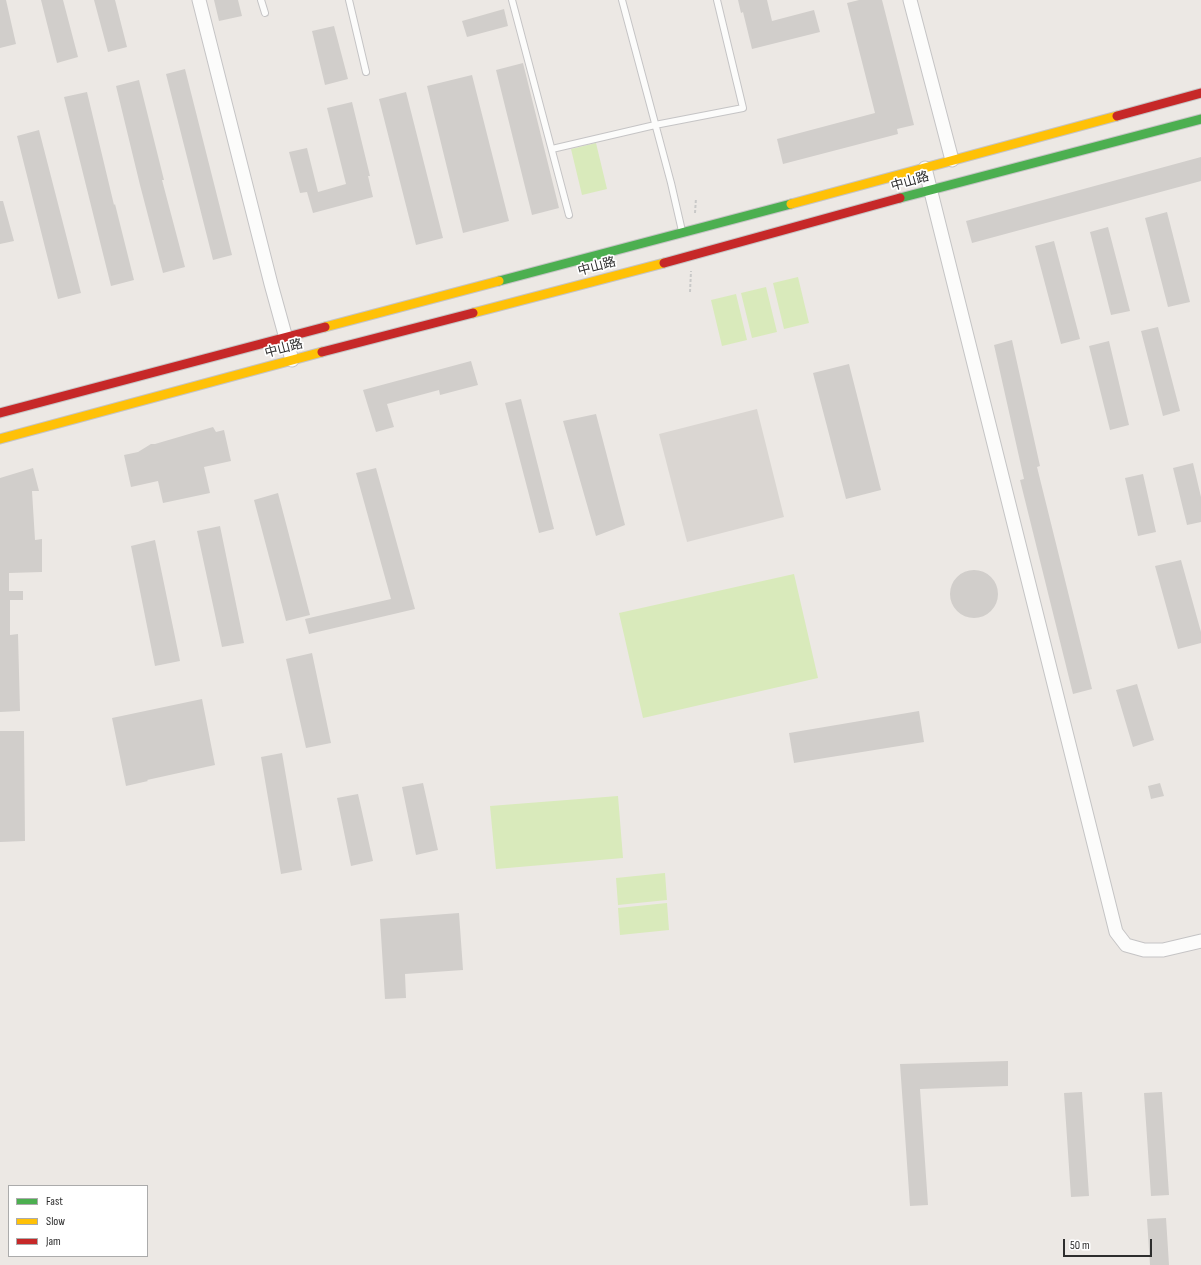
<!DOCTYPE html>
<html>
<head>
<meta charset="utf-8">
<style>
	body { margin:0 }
	#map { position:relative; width:1201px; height:1265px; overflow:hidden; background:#ece8e4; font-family:"Sofia Sans Condensed",sans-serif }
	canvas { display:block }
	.legend { position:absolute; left:8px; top:1185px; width:140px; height:72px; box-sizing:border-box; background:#fff; border:1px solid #ababab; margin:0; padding:5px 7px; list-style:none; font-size:12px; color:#2e2e2e }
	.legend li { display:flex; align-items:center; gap:8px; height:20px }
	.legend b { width:20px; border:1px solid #ababab }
	.scale { position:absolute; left:1063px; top:1239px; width:89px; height:18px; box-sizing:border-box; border:2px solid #2e2e2e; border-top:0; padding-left:5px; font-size:12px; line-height:14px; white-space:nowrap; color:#2e2e2e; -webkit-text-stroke:3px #fff; paint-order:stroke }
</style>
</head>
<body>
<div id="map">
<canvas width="1201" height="1265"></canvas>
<ul class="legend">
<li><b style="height:5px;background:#4caf50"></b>Fast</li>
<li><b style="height:5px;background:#ffc107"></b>Slow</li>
<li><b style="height:5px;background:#c62828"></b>Jam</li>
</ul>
<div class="scale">50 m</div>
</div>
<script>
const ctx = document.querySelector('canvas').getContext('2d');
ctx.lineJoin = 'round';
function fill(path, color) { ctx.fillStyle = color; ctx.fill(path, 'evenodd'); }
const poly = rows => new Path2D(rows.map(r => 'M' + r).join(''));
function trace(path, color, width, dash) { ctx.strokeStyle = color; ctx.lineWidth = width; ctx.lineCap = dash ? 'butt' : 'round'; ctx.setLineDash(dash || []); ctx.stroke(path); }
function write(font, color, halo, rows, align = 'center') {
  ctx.font = font + ' "Sofia Sans Condensed","Noto Sans SC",sans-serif'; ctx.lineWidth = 3.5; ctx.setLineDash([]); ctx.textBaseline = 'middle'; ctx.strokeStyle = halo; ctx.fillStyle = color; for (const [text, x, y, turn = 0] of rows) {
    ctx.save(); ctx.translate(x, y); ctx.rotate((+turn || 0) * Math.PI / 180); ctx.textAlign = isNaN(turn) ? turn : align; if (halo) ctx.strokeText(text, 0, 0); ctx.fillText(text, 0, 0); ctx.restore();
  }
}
fill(poly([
	[596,143,607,189,582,195,571,149],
	[798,277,809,323,784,329,773,283],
	[766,287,777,332,752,338,741,293],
	[736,294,747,340,722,346,711,300],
	[794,574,818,678,643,718,619,613],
	[618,796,623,858,496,869,490,806],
	[665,873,667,900,618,905,616,878],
	[667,903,669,930,620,935,618,908]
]), '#d9eabb');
fill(poly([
	[757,409,784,517,687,542,659,434]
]), '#dad6d2');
fill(poly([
	[0,0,6,0,16,44,0,48],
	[41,0,63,0,78,57,57,63],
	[94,0,115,0,127,47,108,52],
	[214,0,238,0,242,16,219,21],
	[738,0,767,0,772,21,814,10,820,32,752,49,743,12,741,13],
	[859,0,882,0,914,125,897,129,898,134,783,164,777,139,875,113,847,3],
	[504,9,508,26,467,37,462,21],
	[334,26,348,79,325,85,312,31],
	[523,63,559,208,532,215,496,70],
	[185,69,232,255,213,260,166,74],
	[472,75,509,221,463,233,427,86],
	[139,80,164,180,162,180,185,267,163,273,140,185,116,86],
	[87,92,114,205,115,204,134,280,111,286,64,97],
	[406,92,443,238,416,245,379,99],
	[352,102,370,176,368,176,373,197,313,213,307,192,300,193,289,152,307,148,318,192,346,184,327,108],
	[39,130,81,293,58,299,17,136],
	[1201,157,1201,181,972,243,966,221],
	[0,201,3,201,14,241,0,244],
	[1167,212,1190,302,1168,307,1145,218],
	[1108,227,1130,311,1111,315,1090,232],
	[1054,241,1080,339,1061,344,1035,246],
	[1158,327,1180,411,1163,416,1141,331],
	[1012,340,1040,466,1037,467,1092,689,1073,694,1020,480,1024,479,994,345],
	[1109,341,1129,425,1110,430,1089,346],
	[471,361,478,385,440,395,439,390,387,404,394,427,376,432,363,390],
	[849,364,881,490,846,499,813,373],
	[521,399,554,529,539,533,505,403],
	[596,414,625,525,596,536,563,421],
	[213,427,216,432,224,430,231,461,204,467,210,493,163,503,158,481,131,487,124,455,138,452,151,444,155,444],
	[1193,463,1201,497,1201,522,1187,525,1173,468],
	[33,468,39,491,32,491,35,540,42,539,42,572,9,573,9,591,23,591,23,600,10,600,10,635,18,634,20,711,0,712,0,478],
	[376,468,415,609,309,634,305,619,391,599,356,473],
	[1143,474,1156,532,1138,536,1125,478],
	[278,493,310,615,286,621,254,500],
	[220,526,244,643,222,647,197,531],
	[155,540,180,661,155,666,131,546],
	[1181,560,1201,632,1201,643,1178,649,1155,566],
	'950 594a24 24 0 1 1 48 0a24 24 0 1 1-48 0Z',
	[312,653,331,743,306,748,286,659],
	[1137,684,1154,740,1133,747,1116,690],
	[202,699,215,765,147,780,148,781,126,786,112,718],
	[919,711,924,742,794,763,789,733],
	[0,731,24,731,25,841,0,842],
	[282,753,302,870,281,874,261,757],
	[423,783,438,850,416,855,402,787],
	[1160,783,1164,796,1151,799,1148,786],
	[358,794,373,861,351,866,337,798],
	[459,913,463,970,405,974,406,998,385,999,380,919],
	[1008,1061,1008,1086,920,1089,928,1205,910,1206,900,1064],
	[1082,1092,1089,1196,1071,1197,1064,1093],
	[1162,1092,1169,1195,1151,1196,1144,1093],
	[1166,1218,1169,1265,1150,1265,1147,1219]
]), '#d1cecb');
const lane = poly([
	[261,0,265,13],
	[349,0,366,72],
	[512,0,569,215],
	[622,0,671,183,682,231],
	[552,149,655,125,743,108,717,0]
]);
const street = poly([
	[199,0,271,284,292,360],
	[910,0,952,160],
	[925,168,1116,932,1126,945,1144,950,1163,950,1201,941]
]);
const fast = poly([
	[900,198,1201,119],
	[499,281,791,204]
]);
const slow = poly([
	[791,204,1117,116],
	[473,313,664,263],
	[325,327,499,281],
	[0,439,322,352]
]);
const jam = poly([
	[1117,116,1201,93],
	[664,263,900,198],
	[322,352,473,313],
	[0,413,325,327]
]);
trace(lane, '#c5c4c5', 8);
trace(street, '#c5c4c5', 15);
trace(fast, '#c5c4c5', 11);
trace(slow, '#c5c4c5', 11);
trace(jam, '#c5c4c5', 11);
trace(poly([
	[695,213,696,198],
	[690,292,691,271]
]), '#c9c9c8', 2, [3, 2]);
trace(lane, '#fcfcfb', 6);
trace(street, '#fcfcfb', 13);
trace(fast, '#4caf50', 9);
trace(slow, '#ffc107', 9);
trace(jam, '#c62828', 9);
write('13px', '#2e2e2e', '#fff', [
	["中山路",910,182,-16],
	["中山路",597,267,-15],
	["中山路",284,349,-15]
]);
</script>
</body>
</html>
